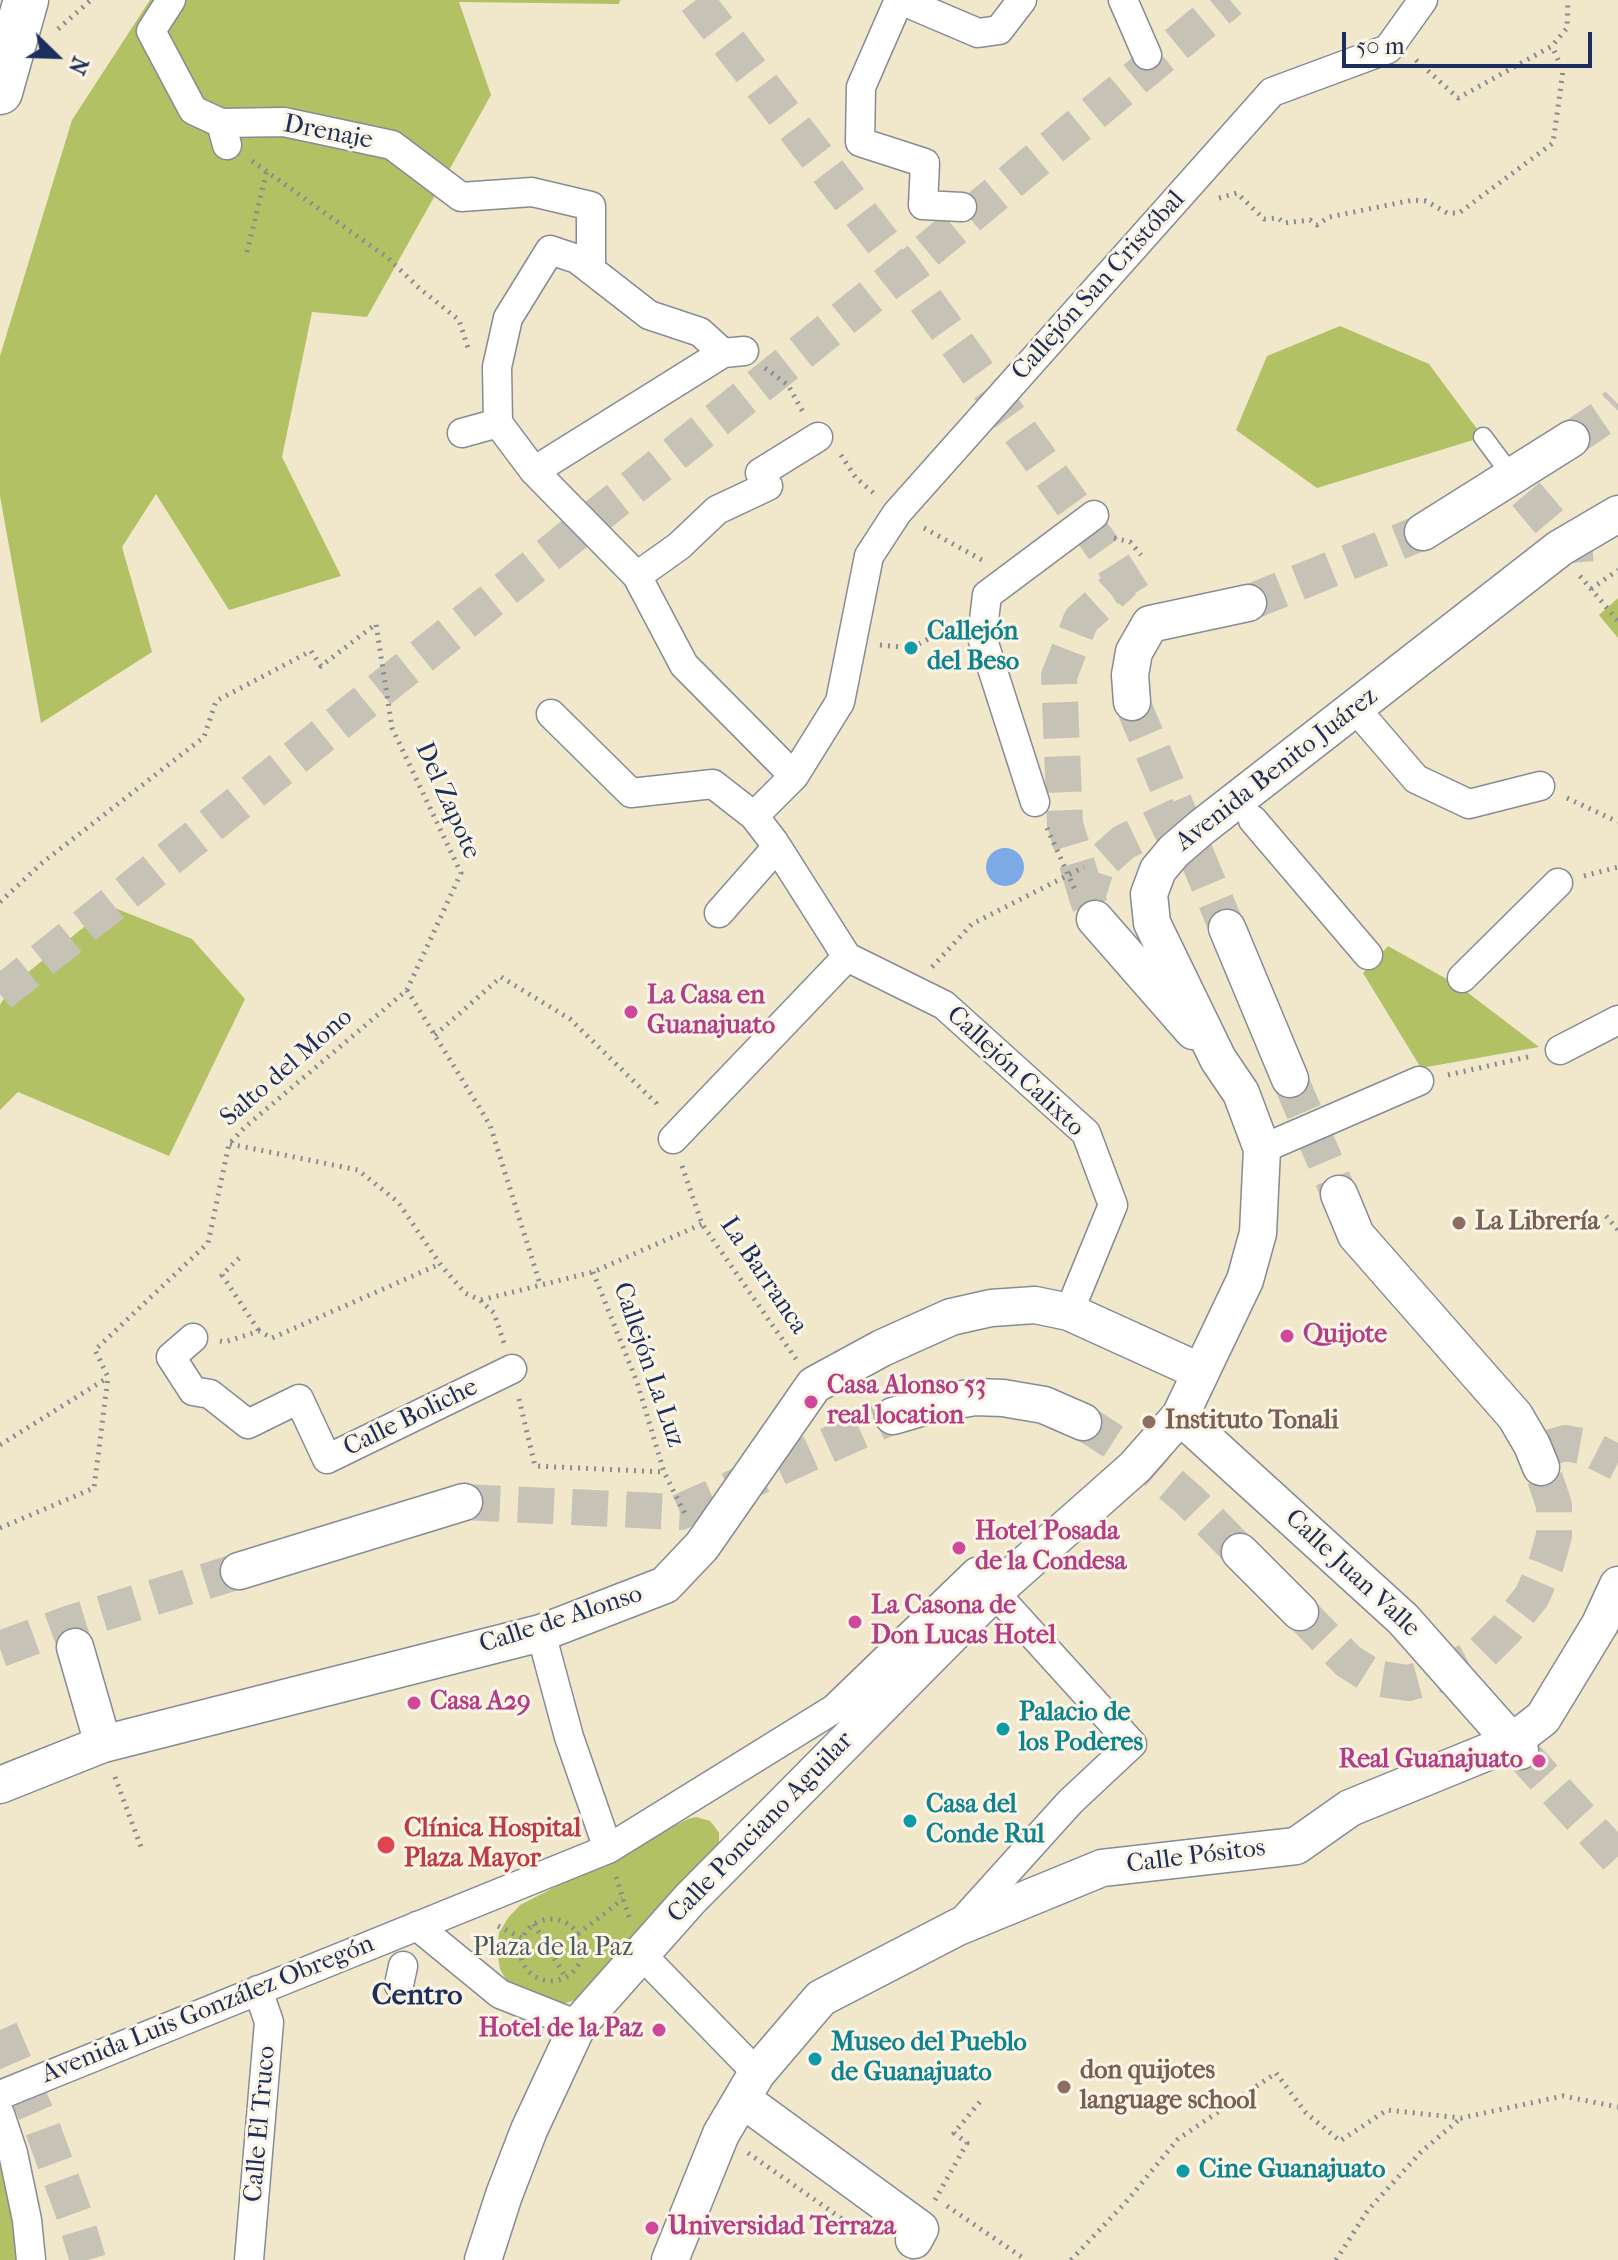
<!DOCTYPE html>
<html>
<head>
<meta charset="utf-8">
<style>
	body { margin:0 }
	#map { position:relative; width:1618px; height:2260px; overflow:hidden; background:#f1e7cb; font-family:"IM FELL French Canon",serif }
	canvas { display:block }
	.north { position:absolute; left:16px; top:16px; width:80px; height:80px; -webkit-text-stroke:6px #fcf5e5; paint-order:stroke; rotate:113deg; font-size:22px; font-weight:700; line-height:32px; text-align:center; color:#1b2f5e }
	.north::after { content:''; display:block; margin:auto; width:28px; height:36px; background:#1b2f5e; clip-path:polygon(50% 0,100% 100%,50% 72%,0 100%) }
	.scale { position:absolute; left:1342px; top:32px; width:250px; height:36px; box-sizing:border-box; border:4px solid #1b2f5e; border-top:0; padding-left:10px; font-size:24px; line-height:28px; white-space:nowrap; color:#1b2f5e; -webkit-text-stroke:6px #fcf5e5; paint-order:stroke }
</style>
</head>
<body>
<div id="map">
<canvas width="1618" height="2260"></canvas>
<div class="north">N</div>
<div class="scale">50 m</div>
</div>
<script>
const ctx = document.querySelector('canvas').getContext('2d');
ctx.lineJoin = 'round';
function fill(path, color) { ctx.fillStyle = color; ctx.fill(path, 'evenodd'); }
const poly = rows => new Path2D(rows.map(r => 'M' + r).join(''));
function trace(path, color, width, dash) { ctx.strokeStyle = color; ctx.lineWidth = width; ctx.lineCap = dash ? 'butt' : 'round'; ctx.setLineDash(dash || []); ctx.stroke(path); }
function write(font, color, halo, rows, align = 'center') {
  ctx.font = font + ' "IM FELL French Canon",serif'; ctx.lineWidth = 6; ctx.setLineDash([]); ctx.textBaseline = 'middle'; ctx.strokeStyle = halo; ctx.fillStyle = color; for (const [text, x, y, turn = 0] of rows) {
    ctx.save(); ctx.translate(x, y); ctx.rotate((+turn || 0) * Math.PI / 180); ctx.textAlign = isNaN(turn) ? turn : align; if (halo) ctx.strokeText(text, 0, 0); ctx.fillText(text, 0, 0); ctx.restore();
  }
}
fill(poly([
	[150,0,620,0,619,4,459,2,491,95,367,317,312,312,282,457,341,576,229,610,156,494,122,547,152,652,41,723,0,496,0,356,72,120],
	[1340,326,1429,364,1483,437,1317,488,1236,430,1267,356],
	[1618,598,1618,638,1599,615],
	[110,906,192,939,245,999,169,1156,18,1092,0,1110,0,1005,11,986],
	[1388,946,1459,986,1539,1047,1421,1068,1363,973],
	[696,1817,710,1821,715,1827,719,1833,719,1848,578,1999,560,2005,509,1985,500,1969,497,1951,499,1933,508,1918,520,1905,688,1819],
	[0,2158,13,2221,18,2260,0,2260]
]), '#b1c164');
fill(poly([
	'986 867a19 19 0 1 1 38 0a19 19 0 1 1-38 0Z'
]), '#7baae5');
trace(poly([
	[696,0,904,270,1104,549,1138,603],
	[1571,439,1608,414,1618,404],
	[1526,494,1569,545,1597,543],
	[1248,603,1423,532],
	[1132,702,1227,928],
	[1087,897,1065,824,1059,676,1081,620,1124,581],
	[1090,906,1087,897,1097,866,1124,842,1180,815],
	[0,994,904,270,1230,0],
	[1290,1079,1339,1194],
	[1083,1422,1145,1462,1189,1500,1240,1552],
	[1545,1449,1565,1443,1587,1447,1618,1463],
	[464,1502,680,1512,893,1416],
	[1300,1612,1348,1661,1375,1678,1408,1683,1445,1673,1481,1654,1507,1628,1532,1596,1546,1564,1554,1536,1554,1505,1541,1467],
	[0,1649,68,1624,239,1571],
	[1520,1751,1618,1859],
	[0,2030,42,2127,74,2214,88,2260]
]), '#c6c2b5', 36, [36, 18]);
const service = poly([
	[1483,437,1512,476]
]);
const pedestrian = poly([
	[171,0,151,31,193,110,221,123,227,145],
	[899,0,861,87,860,142,925,163,923,205,962,207],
	[910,0,910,4,978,33,999,30,1022,0],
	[1123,0,1147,55],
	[221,123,284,122,392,145,461,197,532,192,591,206,591,270],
	[723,353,700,332,649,315,577,259,550,250,508,318,497,367,498,423,534,471,637,576,684,665,794,776],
	[462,433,498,423],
	[534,471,723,353,744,351],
	[637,576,679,546,717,510,768,486,760,473,818,437],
	[551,714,631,793,713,784,754,816,774,842,847,957,944,1005,1086,1133,1113,1205,1069,1312],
	[1367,722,1416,779,1469,804,1540,786],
	[1035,802,982,637,987,595,1094,515],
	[754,816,794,776,840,702,869,556,897,513,1272,92,1388,49,1423,0],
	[1253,820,1368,955],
	[719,913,777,847],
	[1462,978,1558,883],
	[1560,1050,1618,1020],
	[673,1139,847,957],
	[1262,1149,1419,1081],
	[193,1338,171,1357,193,1391,210,1394,248,1424,299,1399,327,1459,512,1369],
	[541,1633,569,1737,608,1849],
	[959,1925,1070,1802,1132,1744,994,1592],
	[417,1926,500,1994,578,2025],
	[640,1953,757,2073],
	[399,1985,403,1966],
	[0,2095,608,1849,834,1709,976,1572],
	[0,2114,13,2153,27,2220,31,2260],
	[249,2260,269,2022,258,1990]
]);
const minor = poly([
	[1423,532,1571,439],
	[1132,702,1130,675,1134,652,1150,624,1248,603],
	[1095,919,1193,1031],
	[1227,928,1290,1079],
	[1339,1194,1356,1235,1515,1416,1532,1445,1541,1467],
	[893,1416,934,1404,975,1397,1003,1398,1044,1405,1083,1422],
	[1180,1416,1403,1619,1520,1751],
	[1240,1552,1300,1612],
	[239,1571,464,1502],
	[75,1647,103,1744],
	[0,1785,103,1744,541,1633,665,1585,702,1546,814,1385,882,1348,951,1317,991,1308,1035,1305,1069,1312,1201,1372],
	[742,2099,920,2229,914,2240],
	[483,2260,504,2195,529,2130,578,2025,690,1899,994,1592,1135,1467,1180,1416,1245,1280,1258,1233,1262,1149,1241,1093,1218,1059,1152,923,1149,894,1158,870,1174,851,1202,827,1560,548,1618,514],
	[670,2260,721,2134,757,2073,821,1998,958,1927,1102,1868,1296,1846,1350,1808,1512,1742,1543,1718,1600,1624,1618,1585]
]);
const tertiary = poly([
	[0,92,26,0]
]);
trace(service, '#868b94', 21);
trace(pedestrian, '#868b94', 31);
trace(minor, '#868b94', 39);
trace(tertiary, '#868b94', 47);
trace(poly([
	[58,29,91,0],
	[1416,60,1458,98,1552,46,1567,28,1568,0],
	[252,161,388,258,419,288,459,320,469,351],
	[1219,198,1237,193,1264,219,1278,218,1284,223,1310,220,1317,225,1329,217,1413,200,1426,201,1447,213,1459,213,1553,143,1563,71,1552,46],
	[247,252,267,170],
	[765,368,788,385,804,414],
	[841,455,856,478,876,495],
	[924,528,982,560],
	[1114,538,1130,542,1141,555],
	[1580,576,1618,621],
	[1591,589,1618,570],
	[880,645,911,648,953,626],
	[1567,798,1618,822],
	[1047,828,1076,892],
	[1584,876,1618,867],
	[0,902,42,863,204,737,216,701,311,651,321,666,376,624,392,728,461,873,407,990,244,1128,229,1144,208,1243,95,1350,108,1377],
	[932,967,972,924,1084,867],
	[407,990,490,1125,540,1284],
	[435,1035,501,977,570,1019,656,1103,659,1109],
	[1448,1075,1532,1056],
	[230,1144,358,1170,398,1202,440,1264,465,1293,480,1300,494,1313,504,1343],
	[682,1166,702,1224,796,1359],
	[1606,1216,1618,1230],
	[239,1258,222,1275,259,1331],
	[593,1272,637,1382,664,1472,685,1514],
	[481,1300,593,1272,702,1224],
	[220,1341,225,1342,259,1331,272,1338,440,1264],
	[519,1399,535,1466,664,1472],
	[0,1445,107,1378],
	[0,1528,94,1488,108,1377],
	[115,1777,141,1847],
	[616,1877,629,1917],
	'520 1950a31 31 0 1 1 62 0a31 31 0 1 1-62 0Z',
	[534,1924,566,1978],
	[498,1926,522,1938],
	[578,1934,623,1899],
	[748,2153,845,2221],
	[935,2200,967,2143,954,2133,983,2098],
	[947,2206,1026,2260],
	[1071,2260,1126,2202,1178,2139,1276,2073,1306,2113,1340,2141,1387,2110,1461,2118,1563,2096,1618,2107],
	[1336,2260,1368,2210,1421,2152,1461,2118]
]), '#868b94', 5, [2, 6]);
trace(service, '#fff', 18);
trace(pedestrian, '#fff', 28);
trace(minor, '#fff', 36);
trace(tertiary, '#fff', 44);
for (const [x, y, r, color] of [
	[911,648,8,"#0f9aa8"],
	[631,1012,8,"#d1479c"],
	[1459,1223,8,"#8d6e63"],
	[1287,1336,8,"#d1479c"],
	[811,1402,8,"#d1479c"],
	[1149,1422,8,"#8d6e63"],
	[959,1548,8,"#d1479c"],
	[855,1622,8,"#d1479c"],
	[414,1703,8,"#d1479c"],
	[1003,1729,8,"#0f9aa8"],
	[1539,1761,8,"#d1479c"],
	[910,1821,8,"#0f9aa8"],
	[386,1845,10,"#e0444e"],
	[659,2030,8,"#d1479c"],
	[815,2059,8,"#0f9aa8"],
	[1064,2087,8,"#8d6e63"],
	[1183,2171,8,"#0f9aa8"],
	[652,2228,8,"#d1479c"]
]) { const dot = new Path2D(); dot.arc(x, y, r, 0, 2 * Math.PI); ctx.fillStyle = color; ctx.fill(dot); trace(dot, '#fcf5e5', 3); }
write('26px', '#1b2f5e', '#fcf5e5', [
	["Drenaje",328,133,11],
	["Callejón San Cristóbal",1099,286,-48],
	["Avenida Benito Juárez",1277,770,-38],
	["Del Zapote",447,801,66],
	["Salto del Mono",287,1068,-41],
	["Callejón Calixto",1015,1072,43],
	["La Barranca",763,1276,56],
	["Callejón La Luz",648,1365,71],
	["Calle Boliche",411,1418,-26],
	["Calle Juan Valle",1352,1574,43],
	["Calle de Alonso",561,1620,-18],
	["Calle Ponciano Aguilar",761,1828,-46],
	["Calle Pósitos",1196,1857,-7],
	["Avenida Luis González Obregón",208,2010,-22],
	["Calle El Truco",261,2124,-85]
]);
write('bold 26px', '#0d838f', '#fcf5e5', [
	["Callejón",927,633],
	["del Beso",927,663],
	["Palacio de",1019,1714],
	["los Poderes",1019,1744],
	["Casa del",926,1806],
	["Conde Rul",926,1836],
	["Museo del Pueblo",831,2044],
	["de Guanajuato",831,2074],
	["Cine Guanajuato",1199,2171]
], 'left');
write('bold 26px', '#b23c85', '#fcf5e5', [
	["La Casa en",647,997],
	["Guanajuato",647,1027],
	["Quijote",1303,1336],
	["Casa Alonso 53",827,1387],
	["real location",827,1417],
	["Hotel Posada",975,1533],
	["de la Condesa",975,1563],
	["La Casona de",871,1607],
	["Don Lucas Hotel",871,1637],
	["Casa A29",430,1703],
	["Real Guanajuato",1523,1761,"right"],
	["Hotel de la Paz",643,2030,"right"],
	["Universidad Terraza",668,2228]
], 'left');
write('bold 26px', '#785e54', '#fcf5e5', [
	["La Librería",1475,1223],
	["Instituto Tonali",1165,1422],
	["don quijotes",1080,2072],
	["language school",1080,2102]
], 'left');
write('bold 26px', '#be3a42', '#fcf5e5', [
	["Clínica Hospital",404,1830],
	["Plaza Mayor",404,1860]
], 'left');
write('26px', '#485b60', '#fcf5e5', [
	["Plaza de la Paz",553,1949]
]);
write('bold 30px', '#1b2f5e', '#fcf5e5', [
	["Centro",417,1997]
]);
</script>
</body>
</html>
